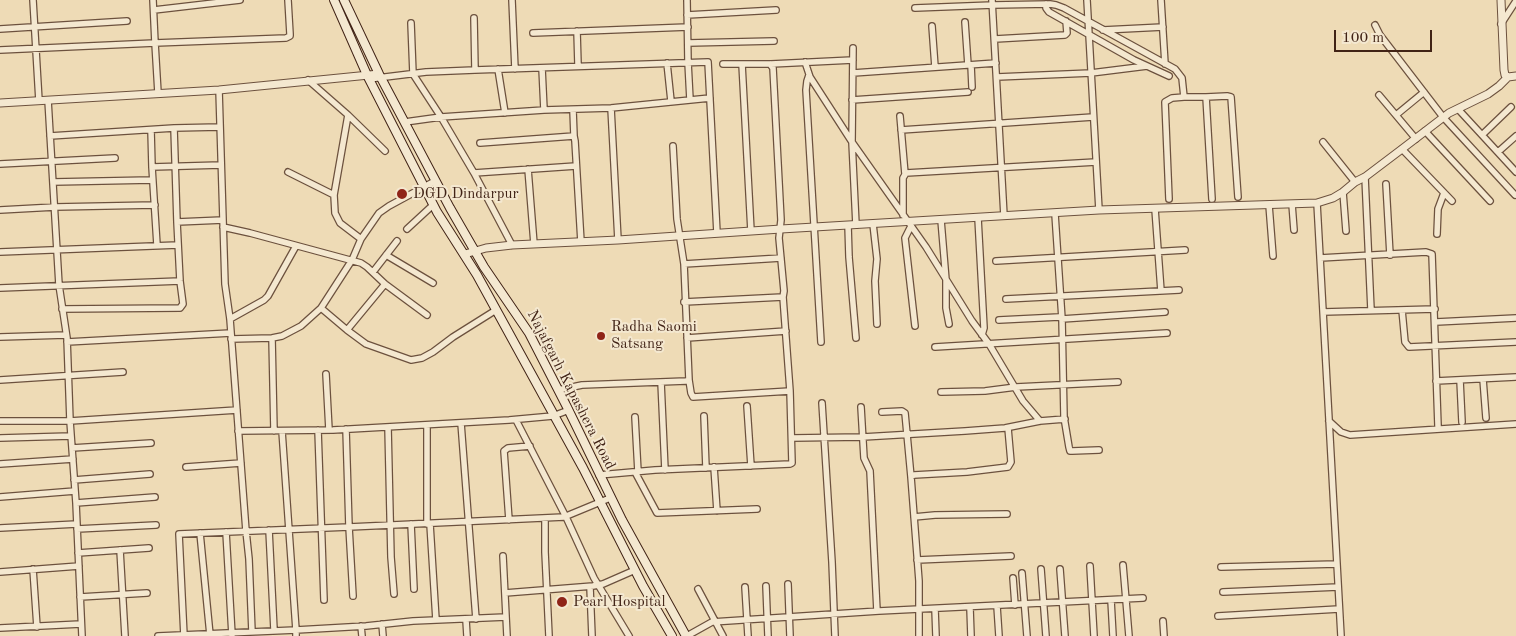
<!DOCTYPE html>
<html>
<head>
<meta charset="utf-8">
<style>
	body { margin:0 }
	#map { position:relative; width:1516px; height:636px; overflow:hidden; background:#eedbb6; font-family:"Old Standard TT",serif }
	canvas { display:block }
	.scale { position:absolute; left:1334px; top:30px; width:98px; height:22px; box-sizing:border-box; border:2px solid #412316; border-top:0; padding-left:6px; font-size:15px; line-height:18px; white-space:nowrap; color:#412316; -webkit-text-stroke:4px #f4e8d0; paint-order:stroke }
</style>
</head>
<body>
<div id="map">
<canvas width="1516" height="636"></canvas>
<div class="scale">100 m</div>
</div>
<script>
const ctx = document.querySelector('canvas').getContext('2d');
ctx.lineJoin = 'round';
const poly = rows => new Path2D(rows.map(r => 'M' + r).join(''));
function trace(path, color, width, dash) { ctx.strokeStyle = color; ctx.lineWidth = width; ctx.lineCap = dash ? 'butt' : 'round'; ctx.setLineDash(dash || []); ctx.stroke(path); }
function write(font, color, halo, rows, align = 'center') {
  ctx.font = font + ' "Old Standard TT",serif'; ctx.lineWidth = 4; ctx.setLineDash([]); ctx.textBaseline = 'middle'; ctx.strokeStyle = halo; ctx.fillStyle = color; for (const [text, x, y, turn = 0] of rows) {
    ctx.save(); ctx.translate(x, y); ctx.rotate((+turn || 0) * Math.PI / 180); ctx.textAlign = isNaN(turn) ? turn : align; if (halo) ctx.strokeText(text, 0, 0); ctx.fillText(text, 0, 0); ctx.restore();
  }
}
const minor = poly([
	[33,0,39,101],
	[153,0,155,43,286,38,290,36,290,34,288,0],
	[512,0,515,69],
	[687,0,688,62,690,100],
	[992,0,1004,216],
	[1087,0,1099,210],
	[1161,0,1165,64],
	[1046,4,1046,8,1049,12,1134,60,1169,76],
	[915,8,993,5,1050,4,1056,5,1064,8,1175,69,1182,78,1184,97],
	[154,10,240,0],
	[687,15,776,10],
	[474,18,475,70],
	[965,22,968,65],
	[411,23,413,74,441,117,474,173],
	[1501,24,1516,1],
	[1375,25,1380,35,1443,117,1515,195],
	[932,26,935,67],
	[0,29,127,21],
	[1103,30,1163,27],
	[577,31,578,65],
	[533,33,688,27],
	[995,39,1065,35,1067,33,1066,21],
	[688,43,774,41],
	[853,48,852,142,856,225],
	[0,50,155,43,158,93],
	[805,62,810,77,852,142,926,247,972,321,989,344,1023,401,1040,421],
	[667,63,671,101],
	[742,64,751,231],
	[771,64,853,60],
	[971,65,972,87],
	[542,68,544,110],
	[498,69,505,113],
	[853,73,996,63],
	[809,75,807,81,806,90,821,342],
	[997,77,1091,73,1147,66],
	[369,79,426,72,475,70,708,62,717,233],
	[308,80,348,115,334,195,335,213,340,223,361,239],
	[219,90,225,284,230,319,246,531,249,559,252,632],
	[1379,95,1416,139],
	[1206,97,1212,199],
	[48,100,59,285,67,338,70,421,237,410],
	[852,100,968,92],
	[611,108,618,240],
	[1458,109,1516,172],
	[573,110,574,136,575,141,581,242],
	[348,115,385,151],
	[1396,115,1424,92],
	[900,116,905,174],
	[405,122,441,117,544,110,611,108,710,98],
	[174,128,177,222],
	[151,130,152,167],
	[901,130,1093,117],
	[1425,131,1490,201],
	[1482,135,1511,107],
	[50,136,174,128,220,127],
	[1323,142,1355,182],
	[480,143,574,136],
	[1402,149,1452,201],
	[1498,152,1516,136],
	[0,164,115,158],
	[528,169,534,244],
	[288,172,334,195],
	[1365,177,1371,310],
	[53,182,152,180],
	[1386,184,1390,255],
	[1343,192,1346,231],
	[1169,199,1165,102,1172,98,1184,97,1206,97,1227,96,1231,97,1238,197],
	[1317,203,1341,636],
	[1292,204,1294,230],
	[1269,205,1273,256],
	[1155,209,1161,291],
	[0,210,55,207,155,205],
	[1055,214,1062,319,1064,417,1069,447,1070,451,1072,451,1099,450],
	[903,215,903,178,906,173,1096,162],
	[978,218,984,328,982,335],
	[941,220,946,280,946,308,949,324],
	[873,224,877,259,875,281,877,324],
	[848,225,849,257,856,338],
	[911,226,905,238,915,326],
	[223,227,250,233,361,263,367,267,385,284,427,315],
	[407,229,433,205],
	[1437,234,1438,209,1444,193],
	[157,245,152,167,221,165],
	[512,245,474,173,576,166],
	[0,252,178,245],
	[386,255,433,283],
	[1320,258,1426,252,1432,254,1438,426],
	[996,261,1185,250],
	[684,264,781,258],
	[373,272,397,241],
	[0,288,180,281],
	[1006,299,1179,290],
	[684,302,783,297],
	[321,308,347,330,366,344,411,360,422,358,433,352,453,337,496,310],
	[62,309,180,308,183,304,180,281,177,222,223,220],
	[1402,310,1405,342,1409,347,1516,342],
	[1323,312,1435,309],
	[230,319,264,300,268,296,296,246],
	[999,320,1059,317,1062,319,1165,312],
	[1436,322,1516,318],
	[347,330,385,284],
	[0,337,66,335],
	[272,338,274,431],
	[687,338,786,331],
	[231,339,272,338,282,336,301,326,321,308,352,260,361,239,379,213,389,206,435,181],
	[67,342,231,333],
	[935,347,1167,333],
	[326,374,329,430],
	[1483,379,1486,418],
	[0,380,123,372],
	[689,380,691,393,693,397,790,391],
	[1460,380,1462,422],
	[1436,381,1516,377],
	[661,382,665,470],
	[558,390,582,385,686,381,689,380,684,264,677,219,673,146],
	[941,392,985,391,1016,387,1118,382],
	[822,403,832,562,835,636],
	[747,406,751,466],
	[861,407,864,458,870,471,877,611],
	[882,412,902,411,905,413,911,477],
	[704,416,706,468],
	[635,417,638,472],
	[516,420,566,517,594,578,629,636],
	[0,421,70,421,76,503,82,636],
	[1329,421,1341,432,1350,435,1516,424],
	[461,423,476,619],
	[427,425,427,524],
	[388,427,391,557,394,594],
	[318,430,324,600],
	[238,431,333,430,509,420,553,416,569,410],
	[282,431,296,630,366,626,413,621,506,617],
	[0,438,71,436],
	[792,438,863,437,965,431,1005,428,1040,421,1065,419],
	[72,448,151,443],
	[0,464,73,459],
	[186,467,241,463],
	[714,467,717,511],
	[635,472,657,513,757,509],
	[599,475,655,470,790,464,792,463,790,391,783,297,784,291,779,238,781,220,773,68,770,64,723,64],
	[74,480,150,474],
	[0,497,75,491],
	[76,503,155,497],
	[914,517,935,515,1007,514],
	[545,518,545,552,549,636],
	[509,520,504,451,508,448,530,446],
	[411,524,414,589],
	[430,524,436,620],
	[0,528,77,524],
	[77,529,156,525],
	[269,530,274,630],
	[226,532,232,635],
	[200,533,210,635],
	[120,550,125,636],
	[78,553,149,548],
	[503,556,507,636],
	[917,560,1011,556],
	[1123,565,1129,636],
	[1090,566,1094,636],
	[1221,567,1337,564],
	[33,569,37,627],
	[1041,569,1046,636],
	[1060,569,1065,636],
	[0,572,79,566],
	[1022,573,1027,636],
	[1013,578,1015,605],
	[788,584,790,636],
	[766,586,768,636],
	[590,587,592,636],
	[745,587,748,636],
	[698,589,723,636],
	[1223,592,1338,587],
	[505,593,593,586,603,584,635,570],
	[353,596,349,527,564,517,610,498],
	[80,597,147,593],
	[1111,600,1113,636],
	[997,606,999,636],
	[970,608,971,636],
	[935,609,936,636],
	[1218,616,1339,609],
	[466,620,467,636],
	[1163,621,1164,636],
	[382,624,383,636],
	[361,626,362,636],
	[0,628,81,624],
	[158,636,296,630,296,636],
	[184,636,179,534,349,527,346,429],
	[687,636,712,622,879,611,1143,598],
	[919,636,919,581,911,477,914,475,967,472,1008,467,1011,462,1008,428]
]);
const tertiary = poly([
	[1501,0,1504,70,1505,75,1508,77],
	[0,103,219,90,379,74],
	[465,254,486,248,512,245,618,240,781,229,1099,210,1317,203,1333,198,1343,192,1355,182,1365,177,1402,149,1449,113,1488,94,1499,86,1508,77,1516,76]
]);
const secondary = poly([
	[334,0,367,75,437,212,477,275,583,468,643,586,672,636],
	[344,0,379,74,450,208,484,267,529,333,567,407,622,520,686,636]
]);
trace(minor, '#6c513e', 8);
trace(tertiary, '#6c513e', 9);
trace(secondary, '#412316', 10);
trace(minor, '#f4e8d0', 5.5);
trace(tertiary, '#f4e8d0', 7);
trace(secondary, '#f4e8d0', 8);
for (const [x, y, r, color] of [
	[402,194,6,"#8f2418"],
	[601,336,5,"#8f2418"],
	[562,602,6,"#8f2418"]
]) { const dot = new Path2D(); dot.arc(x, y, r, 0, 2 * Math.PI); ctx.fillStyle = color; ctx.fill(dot); trace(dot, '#f4e8d0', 2); }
write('15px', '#412316', '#f4e8d0', [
	["DGD Dindarpur",413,194],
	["Radha Saomi",611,327],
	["Satsang",611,344],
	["Pearl Hospital",573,602]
], 'left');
write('15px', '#412316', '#f4e8d0', [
	["Najafgarh Kapashera Road",571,390,63]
]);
</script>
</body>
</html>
